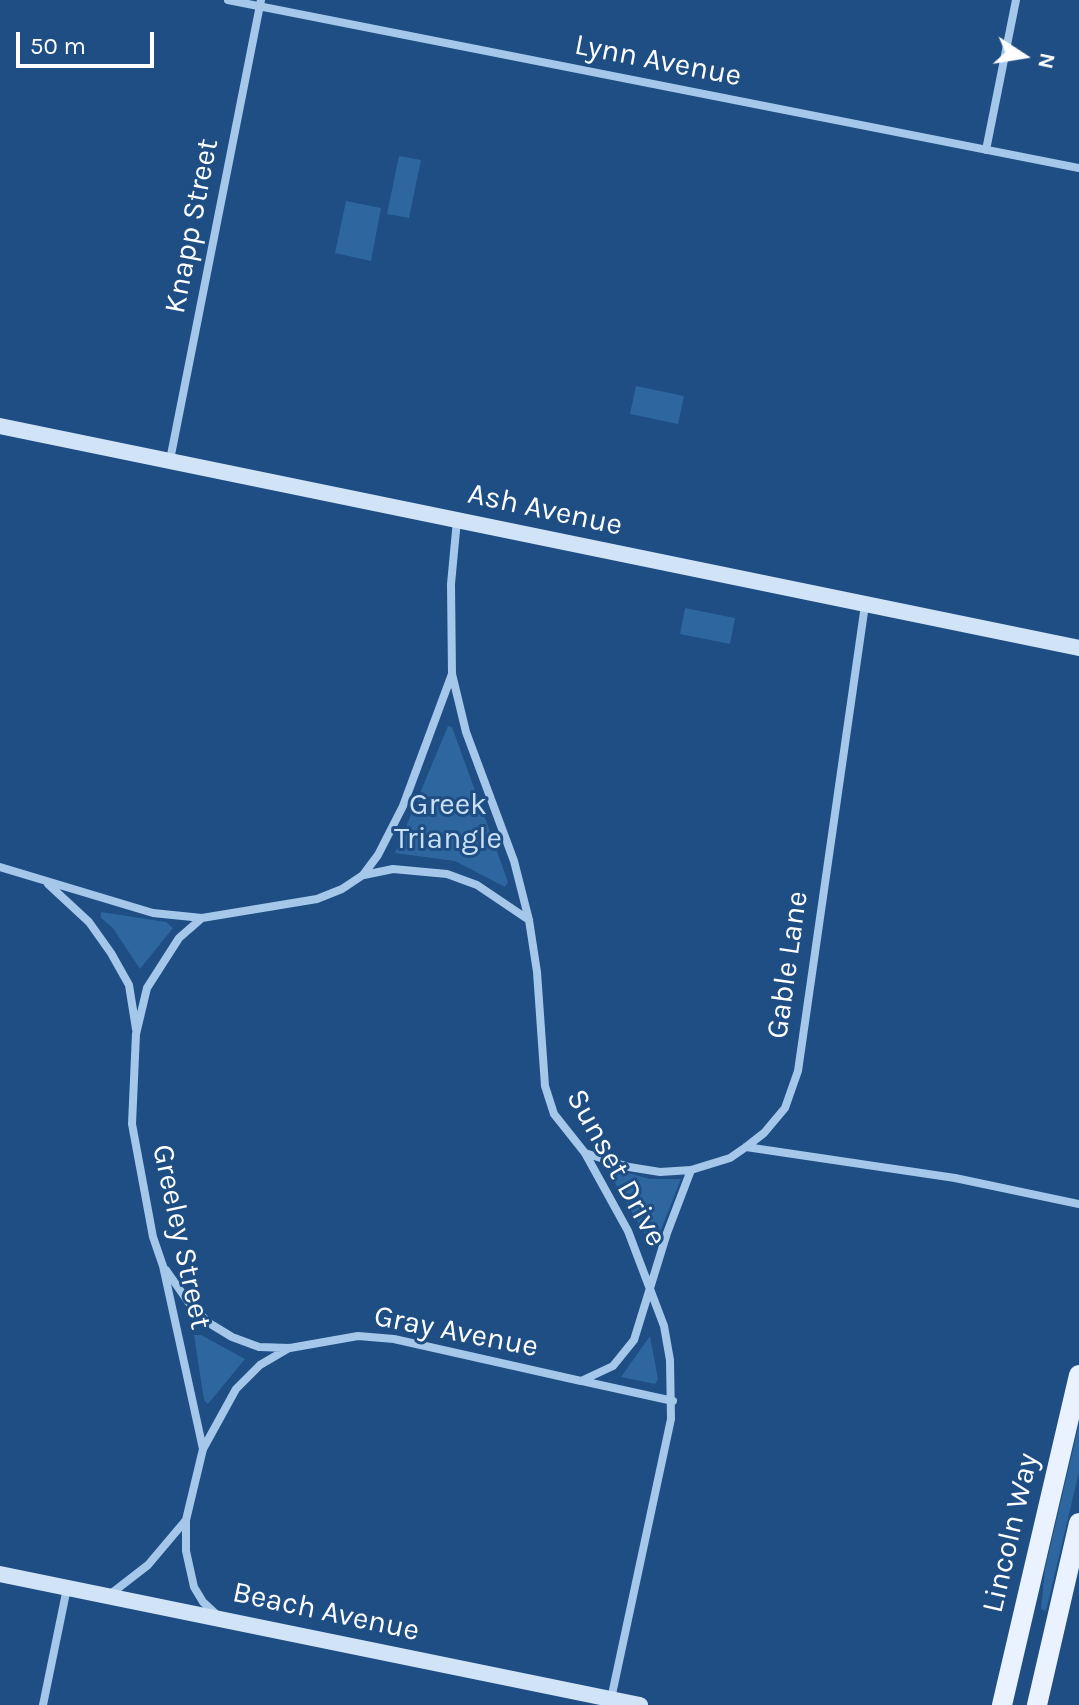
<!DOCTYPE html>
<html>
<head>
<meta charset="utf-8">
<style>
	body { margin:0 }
	#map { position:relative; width:1079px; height:1705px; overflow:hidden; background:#1e4e83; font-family:Karla,sans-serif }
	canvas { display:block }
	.north { position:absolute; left:983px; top:16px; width:80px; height:80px; -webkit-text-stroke:6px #1e4e83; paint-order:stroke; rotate:102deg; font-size:22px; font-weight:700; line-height:32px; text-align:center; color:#fff }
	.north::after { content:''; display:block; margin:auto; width:28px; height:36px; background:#fff; clip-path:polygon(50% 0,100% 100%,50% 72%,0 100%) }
	.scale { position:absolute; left:16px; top:32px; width:138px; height:36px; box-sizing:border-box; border:4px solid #fff; border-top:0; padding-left:10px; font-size:24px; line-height:28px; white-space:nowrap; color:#fff; -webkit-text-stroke:6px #1e4e83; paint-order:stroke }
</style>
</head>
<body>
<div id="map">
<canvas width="1079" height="1705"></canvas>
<div class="north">N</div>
<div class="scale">50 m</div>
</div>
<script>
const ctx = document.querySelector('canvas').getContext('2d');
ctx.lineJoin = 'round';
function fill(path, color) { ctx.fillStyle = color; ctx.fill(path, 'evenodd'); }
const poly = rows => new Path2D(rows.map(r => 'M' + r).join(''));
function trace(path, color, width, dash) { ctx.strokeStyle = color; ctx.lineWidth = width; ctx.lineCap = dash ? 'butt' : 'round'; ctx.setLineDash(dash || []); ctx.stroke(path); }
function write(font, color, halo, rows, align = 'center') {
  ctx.font = font + ' Karla,sans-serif'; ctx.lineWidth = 6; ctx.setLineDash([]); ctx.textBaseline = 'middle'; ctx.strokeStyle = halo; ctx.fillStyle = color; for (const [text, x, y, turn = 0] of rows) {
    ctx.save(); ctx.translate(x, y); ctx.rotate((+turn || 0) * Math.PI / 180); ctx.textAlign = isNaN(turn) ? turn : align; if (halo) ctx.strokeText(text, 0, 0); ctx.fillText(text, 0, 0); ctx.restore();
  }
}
fill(poly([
	[399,156,421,160,409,218,387,214],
	[346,201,381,208,371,261,335,253],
	[636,386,684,396,678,424,630,414],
	[685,608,735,618,730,644,680,634],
	[448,726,452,727,508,882,505,887,455,861,395,853],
	[101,912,166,922,173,928,140,969,113,928,101,918],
	[610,1168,650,1179,681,1179,655,1245,651,1245,608,1171],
	[194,1335,201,1335,245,1359,208,1404,204,1400],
	[650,1336,658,1379,655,1384,621,1377],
	[1079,1424,1079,1472,1046,1611,1041,1609,1045,1569]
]), '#2e66a0');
trace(poly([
	[228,0,1079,168],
	[986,150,1016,0],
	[170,460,261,0],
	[457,520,451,584,452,674,466,732,514,861,529,920,537,972,545,1086,554,1114,585,1153,628,1231,664,1326,670,1360,671,1419,611,1699],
	[0,867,153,913,202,918],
	[364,875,393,869,447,874,477,885,529,920],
	[48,884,89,922,111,953,129,985,136,1029],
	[746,1147,955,1178,1079,1204],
	[585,1153,629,1167,660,1172,691,1170,730,1158,746,1147,764,1133,785,1108,798,1071,865,605],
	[166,1270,189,1303,209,1323,232,1337,259,1347,290,1348,358,1336,394,1339,581,1381,613,1366,634,1340,667,1233,691,1170],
	[582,1381,673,1401],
	[203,1449,163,1266,153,1237,132,1124,136,1034,147,988,179,938,202,918,317,899,342,889,363,875,378,855,403,806,452,674],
	[186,1520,186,1551,194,1587,203,1602,216,1614],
	[108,1596,148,1565,186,1520,203,1449,236,1389,260,1365,289,1348],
	[43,1705,67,1588]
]), '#a5c7ea', 8);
trace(poly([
	[0,426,1079,648],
	[0,1574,640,1705]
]), '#d0e3f7', 16);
trace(poly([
	[1002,1705,1079,1375],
	[1037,1705,1079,1523]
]), '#e9f2fe', 20);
write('30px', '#fff', '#1e4e83', [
	["Lynn Avenue",658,61,11],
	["Knapp Street",192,226,-79],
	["Ash Avenue",545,510,12],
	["Gable Lane",788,965,-82],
	["Sunset Drive",616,1168,61],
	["Greeley Street",181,1237,78],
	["Gray Avenue",456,1332,11],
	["Lincoln Way",1011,1533,-77],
	["Beach Avenue",326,1612,12]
]);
write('30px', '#c9e0f7', '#1e4e83', [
	["Greek",448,805],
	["Triangle",448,839]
]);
</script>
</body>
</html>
